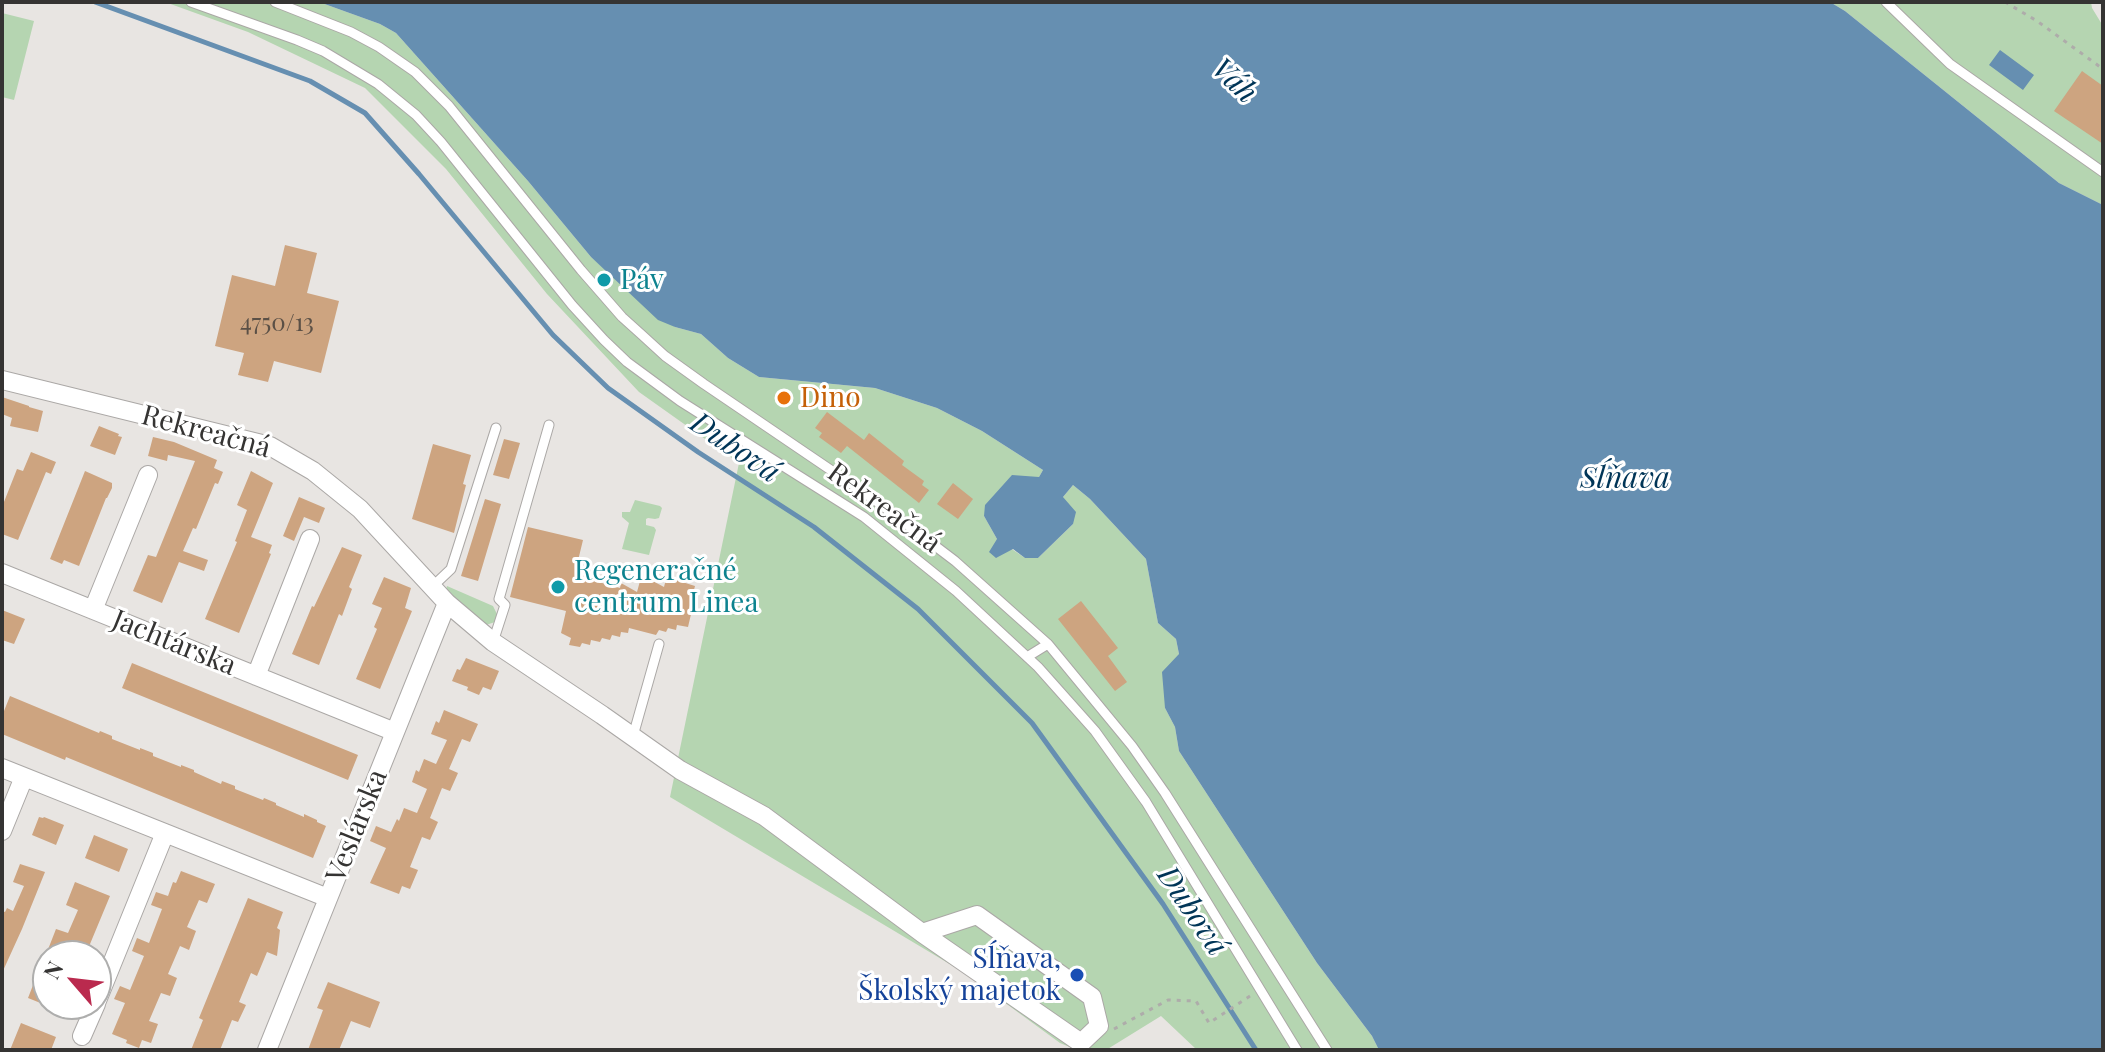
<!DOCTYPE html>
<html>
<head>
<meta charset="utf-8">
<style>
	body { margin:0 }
	#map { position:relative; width:2105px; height:1052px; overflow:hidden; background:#e8e5e2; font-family:"Playfair Display",serif }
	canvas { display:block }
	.frame { position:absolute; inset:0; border:4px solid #353433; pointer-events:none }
	.north { position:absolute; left:32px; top:940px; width:80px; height:80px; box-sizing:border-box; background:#fff; border:2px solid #aeaead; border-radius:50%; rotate:298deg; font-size:22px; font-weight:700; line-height:32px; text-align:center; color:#353433 }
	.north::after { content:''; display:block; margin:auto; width:28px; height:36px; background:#ba2a4e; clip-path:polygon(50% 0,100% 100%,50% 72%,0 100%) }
</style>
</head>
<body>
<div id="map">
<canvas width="2105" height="1052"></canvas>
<div class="frame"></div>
<div class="north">N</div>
</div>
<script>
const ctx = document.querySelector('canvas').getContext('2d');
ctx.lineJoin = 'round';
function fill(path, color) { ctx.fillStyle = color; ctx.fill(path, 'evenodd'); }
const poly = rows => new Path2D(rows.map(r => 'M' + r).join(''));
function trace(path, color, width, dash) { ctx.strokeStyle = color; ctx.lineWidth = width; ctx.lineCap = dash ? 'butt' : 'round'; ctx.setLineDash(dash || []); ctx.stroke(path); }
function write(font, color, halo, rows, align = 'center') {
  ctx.font = font + ' "Playfair Display",serif'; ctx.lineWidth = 6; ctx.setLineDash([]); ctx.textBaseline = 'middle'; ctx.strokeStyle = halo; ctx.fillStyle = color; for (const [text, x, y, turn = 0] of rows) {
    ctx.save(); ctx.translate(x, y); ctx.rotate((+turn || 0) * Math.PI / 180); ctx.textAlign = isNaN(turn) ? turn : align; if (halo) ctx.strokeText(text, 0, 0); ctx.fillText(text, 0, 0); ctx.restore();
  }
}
fill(poly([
	[165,2,319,2,380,24,396,33,528,181,591,257,675,327,701,334,728,358,759,377,875,388,937,408,982,431,1043,470,1039,477,984,516,997,539,1025,558,1038,558,1073,524,1063,497,1073,485,1090,499,1146,559,1158,623,1176,639,1179,654,1165,708,1175,727,1179,751,1317,963,1372,1036,1379,1050,1197,1050,1161,1016,1106,1050,1077,1050,1060,1043,963,972,670,797,739,463,639,392,547,294,446,169,365,88,248,32],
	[1830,2,2091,2,2092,8,2103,26,2103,205,2059,183,1845,11],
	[2,13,34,21,14,100,2,97],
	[635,500,660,506,662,508,659,518,655,519,648,518,646,519,646,525,654,527,656,530,649,555,622,549,629,523,622,517,622,512,630,512],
	[447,586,493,606,498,616,495,622,480,627,445,593]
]), '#b5d5b1');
fill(poly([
	[319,2,1830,2,1845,11,2059,183,2103,205,2103,1050,1379,1050,1372,1036,1317,963,1179,751,1175,727,1165,708,1162,672,1179,654,1176,639,1158,623,1146,559,1090,499,1073,485,1063,497,1076,512,1073,524,1038,558,1025,558,1013,549,996,558,989,552,997,539,984,516,985,505,1012,475,1039,477,1043,470,982,431,937,408,875,388,759,377,728,358,701,334,675,327,658,320,591,257,528,181,396,33,380,24],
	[2000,50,2034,75,2023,90,1989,65]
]), '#668fb1');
trace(poly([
	[95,2,310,81,365,113,419,174,553,335,608,388,698,452,814,527,918,609,1032,723,1163,904,1256,1050]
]), '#668fb1', 5);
fill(poly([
	[2082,71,2103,86,2103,144,2054,111],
	[285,245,317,253,307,293,339,301,321,373,274,361,268,382,238,375,244,353,215,346,232,275,275,286],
	[2,397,29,406,29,407,43,411,38,432,10,426,12,418,2,414],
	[827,412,864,440,869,433,904,461,902,465,924,481,922,485,929,490,919,503,847,446,841,453,819,437,822,433,815,428],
	[99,426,119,434,118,436,122,437,115,455,90,446],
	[153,437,174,442,217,460,214,468,223,472,218,484,215,483,196,529,193,528,183,551,208,560,204,571,179,562,162,603,133,591,148,555,156,557,195,461,168,455,167,461,148,456],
	[504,439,520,443,509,479,493,475],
	[433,444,471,455,463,484,466,485,454,533,412,519],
	[31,452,56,462,51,474,46,472,18,540,2,534,2,507,17,469,23,471],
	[85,471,112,483,112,488,107,498,106,498,79,566,64,560,62,564,50,559],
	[251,471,273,483,251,537,272,545,269,553,271,554,239,633,205,619,237,542,235,541,247,510,237,505],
	[953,483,973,499,958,519,937,504],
	[299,497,325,508,319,523,304,517,294,541,283,536],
	[485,499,501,504,478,581,461,576],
	[528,527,583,540,575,573,596,577,595,581,620,588,621,583,637,592,640,581,648,583,649,579,664,587,666,579,675,581,676,580,695,586,689,609,692,610,688,627,677,625,676,630,668,628,666,632,659,630,656,635,629,628,628,633,621,632,620,637,612,635,610,640,602,638,600,642,591,640,590,645,582,643,580,647,569,645,571,638,561,633,566,611,510,597],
	[342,547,362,555,349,587,352,589,342,616,339,614,319,665,292,654,312,606,314,607],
	[384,577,411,588,405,608,412,611,380,689,356,679,377,629,374,627,382,608,372,604],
	[1081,601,1118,648,1108,656,1127,682,1115,691,1058,619],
	[2,610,25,619,14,644,2,640],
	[466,658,499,671,491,690,483,687,479,695,467,690,468,687,452,681,457,669,460,670],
	[132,663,358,755,348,780,122,688],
	[10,696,99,733,100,731,112,736,112,739,140,750,140,748,153,753,153,756,181,767,181,765,194,770,194,772,221,784,222,781,235,786,235,789,263,800,264,798,276,803,276,805,304,817,304,814,317,820,317,822,326,826,313,858,66,757,65,760,2,734,2,716],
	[444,710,478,724,470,742,462,739,449,769,458,773,450,791,442,788,430,818,438,822,430,840,422,837,410,867,418,870,410,889,402,886,399,894,370,883,386,848,370,841,376,826,391,832,397,819,399,821,404,808,417,813,427,789,412,782,416,770,419,772,424,759,436,764,447,740,431,734,436,721,439,723],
	[39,817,43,818,44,817,64,825,56,845,32,835],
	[94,835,128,849,119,872,85,858],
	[20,864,45,872,22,929,2,973,2,911,5,912,7,908,13,911,24,886,13,882],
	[181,871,215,884,207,903,199,900,187,927,196,931,189,950,180,946,168,974,177,978,170,996,161,993,149,1021,158,1024,151,1043,142,1040,139,1048,126,1043,127,1040,112,1034,125,1003,114,999,120,986,130,990,144,956,132,951,137,938,149,943,162,909,151,905,156,892,168,896,173,882,176,883],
	[75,882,110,896,85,956,58,956,47,952,56,929,68,933,78,910,66,905],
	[248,898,283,912,277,928,280,930,277,956,267,952,257,976,251,973,239,1002,246,1005,238,1022,232,1020,220,1050,191,1050,203,1020,199,1018],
	[37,975,48,980,48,1006,28,998],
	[328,982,380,1002,370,1028,351,1021,339,1050,308,1050,323,1010,317,1008],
	[21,1023,56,1037,51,1050,10,1050]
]), '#cda480');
const service = poly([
	[191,2,297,40,323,51,378,84,416,115,441,142,572,305,604,340,627,362,680,401,864,517,956,591,1038,667,1095,731,1146,802,1297,1050],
	[275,2,351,32,379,47,415,72,449,106,581,270,622,317,642,335,665,356,704,384,872,498,955,561,1048,644,1132,746,1165,793,1327,1050],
	[1886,2,1950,64,2103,172],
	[432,587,451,569,496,428],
	[493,642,505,605,499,599,549,425],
	[1027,657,1048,644],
	[633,736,659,644]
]);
const minor = poly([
	[2,380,270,446,313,471,360,509,447,603,493,642,602,715,680,770,764,816,922,933,1081,1043,1099,1026,1092,997,977,915,922,933],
	[2,573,395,732],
	[93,610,148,475],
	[256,676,310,539],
	[2,768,328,898],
	[2,831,24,777],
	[96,1003,165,833],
	[82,1036,96,1004],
	[267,1050,447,603]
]);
trace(service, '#aba8a6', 11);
trace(minor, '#aba8a6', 20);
trace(poly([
	[2005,2,2037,21,2103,69],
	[1114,1029,1168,1000,1196,1001,1209,1023,1250,996]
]), '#aeacaa', 3, [4, 6]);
trace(service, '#fff', 9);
trace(minor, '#fff', 18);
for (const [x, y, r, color] of [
	[604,280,8,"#0f9aa8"],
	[784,398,8,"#e8710a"],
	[558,587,8,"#0f9aa8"],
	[1077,975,8,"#1a4fb4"]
]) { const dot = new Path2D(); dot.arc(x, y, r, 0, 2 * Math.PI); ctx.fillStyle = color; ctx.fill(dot); trace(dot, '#fff', 3); }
write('24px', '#5b5046', null, [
	["4750/13",277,324]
]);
write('28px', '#0d838f', '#fff', [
	["Páv",620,280],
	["Regeneračné",574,571],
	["centrum Linea",574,603]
], 'left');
write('28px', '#c56008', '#fff', [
	["Dino",800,398]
], 'left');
write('28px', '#353433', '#fff', [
	["Rekreačná",206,432,15],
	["Rekreačná",884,508,36],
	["Jachtárska",174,643,22],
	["Veslárska",357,826,-68]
]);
write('28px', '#164399', '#fff', [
	["Sĺňava,",1061,959],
	["Školský majetok",1061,991]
], 'right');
write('italic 30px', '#003557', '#fff', [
	["Váh",1234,81,43],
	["Dubová",735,448,34],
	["Sĺňava",1625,479],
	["Dubová",1192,911,56]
]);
</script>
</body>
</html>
